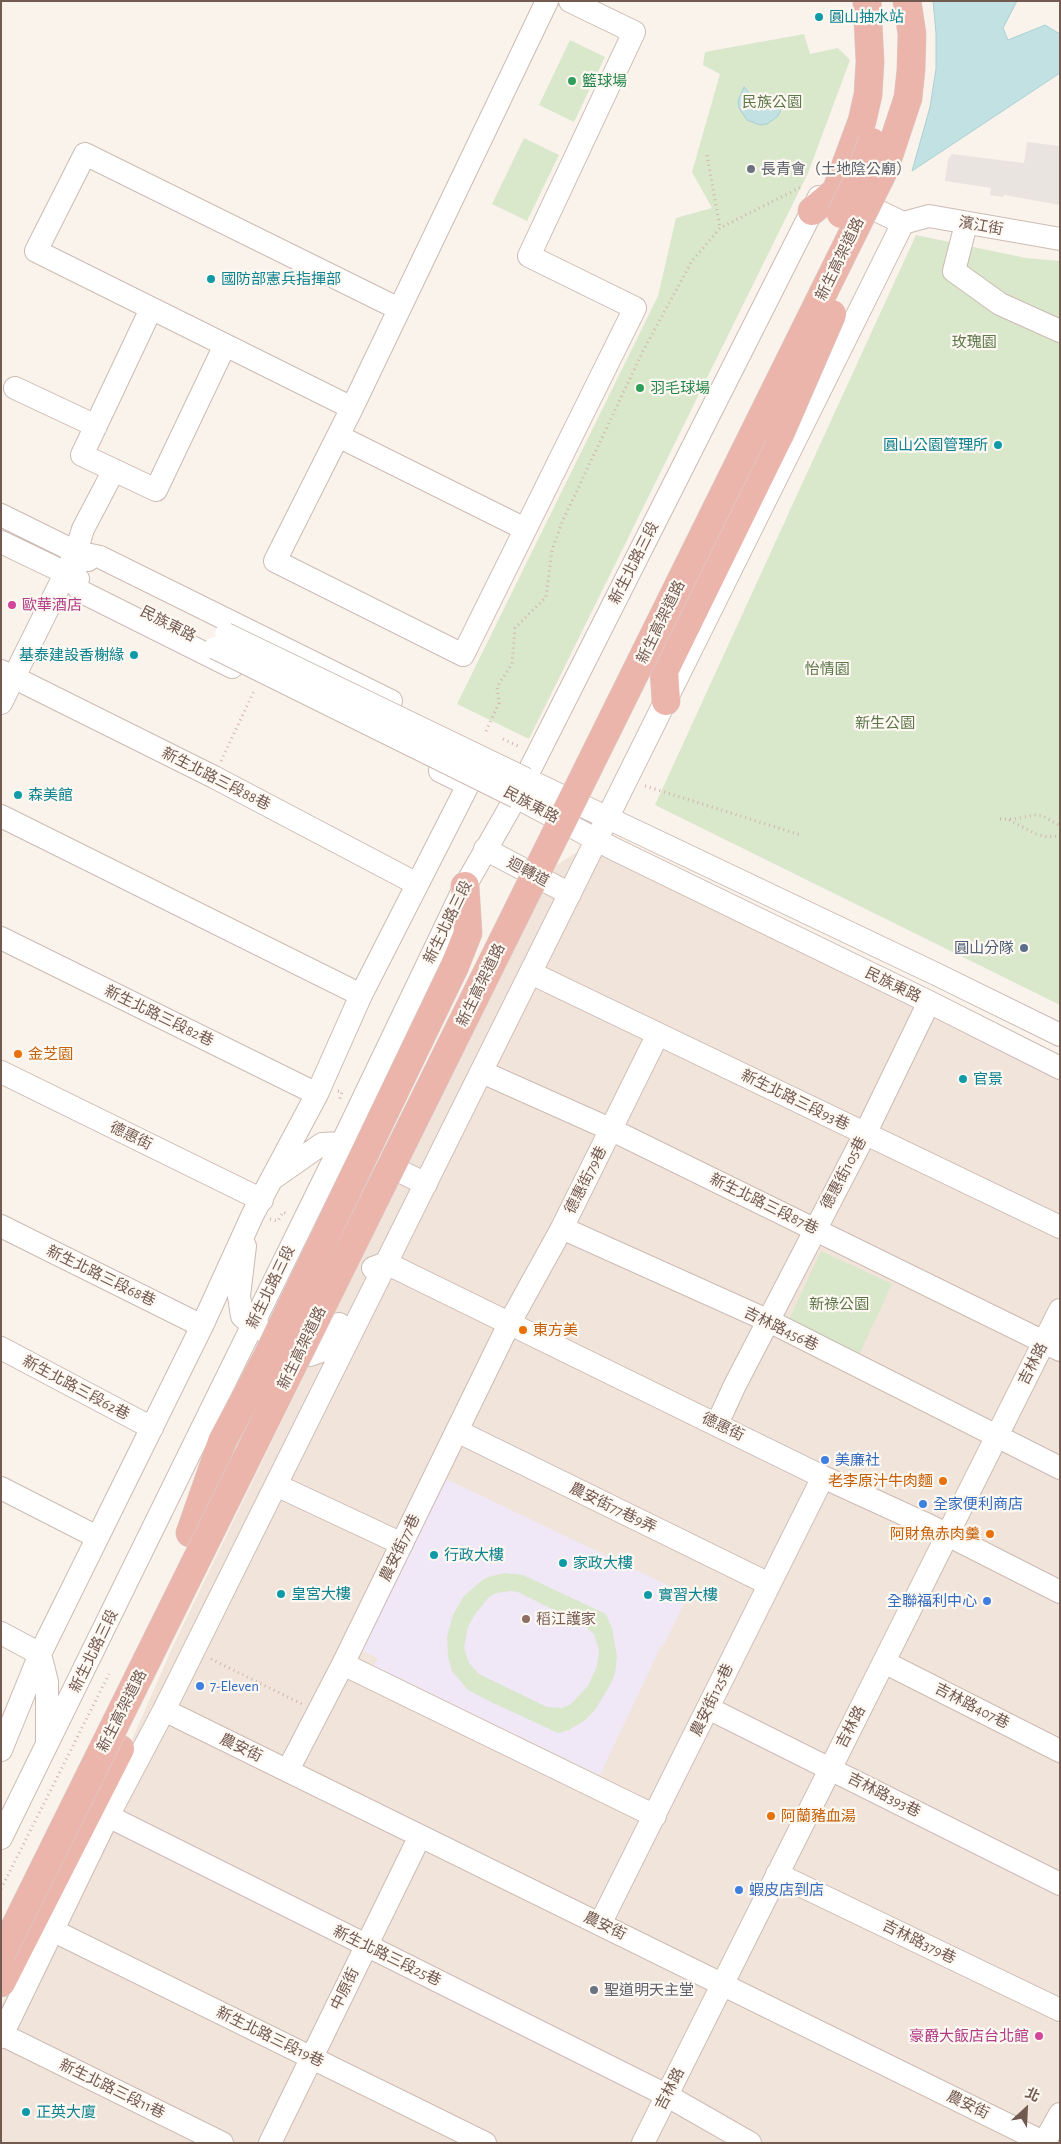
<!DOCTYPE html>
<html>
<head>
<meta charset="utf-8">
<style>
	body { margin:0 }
	#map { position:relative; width:1061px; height:2144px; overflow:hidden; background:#faf3ec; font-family:"Alegreya Sans","Noto Sans TC",sans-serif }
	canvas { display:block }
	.frame { position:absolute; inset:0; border:2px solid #735a51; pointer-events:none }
	.north { position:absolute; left:1001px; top:2084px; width:50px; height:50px; -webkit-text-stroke:4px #fdf8f2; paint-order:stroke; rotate:25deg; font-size:14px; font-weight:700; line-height:20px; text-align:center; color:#735a51 }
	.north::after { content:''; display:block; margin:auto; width:18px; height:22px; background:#735a51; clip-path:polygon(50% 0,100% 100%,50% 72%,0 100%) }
</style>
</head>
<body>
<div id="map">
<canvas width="1061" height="2144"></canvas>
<div class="frame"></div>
<div class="north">北</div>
</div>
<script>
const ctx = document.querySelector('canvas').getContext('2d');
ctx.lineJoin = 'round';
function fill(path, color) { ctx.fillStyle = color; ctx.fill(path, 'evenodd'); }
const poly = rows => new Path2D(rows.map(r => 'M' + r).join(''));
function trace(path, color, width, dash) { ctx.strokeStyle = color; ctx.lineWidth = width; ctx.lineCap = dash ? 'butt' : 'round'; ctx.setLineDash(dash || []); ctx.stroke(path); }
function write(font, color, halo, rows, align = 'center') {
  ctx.font = font + ' "Alegreya Sans","Noto Sans TC",sans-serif'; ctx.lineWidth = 4.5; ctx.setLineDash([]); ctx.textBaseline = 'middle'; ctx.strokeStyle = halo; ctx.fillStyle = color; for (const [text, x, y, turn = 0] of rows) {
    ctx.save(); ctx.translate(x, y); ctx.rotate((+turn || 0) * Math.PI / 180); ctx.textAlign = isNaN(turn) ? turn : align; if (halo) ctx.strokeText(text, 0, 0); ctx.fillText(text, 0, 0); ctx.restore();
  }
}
fill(poly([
	[588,845,1060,1076,1060,2143,1,2143,1,2006,109,1792,173,1646,256,1474,413,1151,555,866]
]), '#f1e5db');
fill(poly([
	[1027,142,1060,146,1060,205,1004,195,1003,197,990,195,991,188,945,181,948,159,952,154,1024,163]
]), '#eae4e1');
fill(poly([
	[444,1478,688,1595,664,1645,662,1644,600,1775,374,1666,378,1658,361,1650]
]), '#f0e8f7');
fill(poly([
	[804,34,810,54,838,48,850,60,808,173,529,739,457,704,658,296,676,218,712,208,692,172,720,74,703,65,705,52],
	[570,40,605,57,574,122,539,105],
	[524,138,559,155,527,221,492,204],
	[916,235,1026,258,1060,261,1060,1005,655,805],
	[821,1251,892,1284,858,1357,787,1324],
	[505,1573,523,1575,606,1614,612,1628,617,1656,615,1674,610,1685,595,1710,584,1721,569,1730,558,1733,491,1702,468,1690,452,1671,448,1656,447,1637,453,1615,464,1596,480,1582,488,1577],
	[511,1591,518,1592,582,1624,594,1634,599,1650,597,1666,588,1686,571,1704,562,1708,547,1707,479,1674,469,1663,464,1648,468,1627,475,1614,489,1597,496,1593]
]), '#d9e7cb');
const water = poly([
	[933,1,1017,1,1003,28,1008,40,1045,25,1060,34,1060,73,912,171,930,107,936,69,936,33,933,1],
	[744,87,760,105,782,96,783,104,778,116,767,124,760,125,747,120,739,108,738,101,744,87]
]);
fill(water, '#c2e1e2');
trace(water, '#aad0d2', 1);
const minor = poly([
	[851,198,903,223],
	[903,223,929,216,1060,239],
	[966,224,954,271,1000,304,1060,331],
	[151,309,82,455,156,490,225,345],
	[399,309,85,154,36,251,352,408,275,561,463,655,635,308,529,256,634,32,570,1],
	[15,388,96,426],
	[352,408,547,1],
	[338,436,525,529],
	[1,515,76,552,88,560],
	[1,542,78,579],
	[76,552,100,557,391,701],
	[65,572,82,592,232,667],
	[1,671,214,777,417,884],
	[1,703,76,552,83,529,114,470],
	[526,779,938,975,1060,1035],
	[516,797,614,849,929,1002,1060,1068],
	[1,816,361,995],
	[485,849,570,894],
	[1,938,317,1094],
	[531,973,1060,1227],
	[1,1072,262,1200],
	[482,1072,612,1130,1060,1350],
	[275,1177,322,1144,342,1143,426,1184],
	[1,1226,202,1326],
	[562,1228,769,1321,1060,1468],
	[245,1246,239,1296,242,1316,252,1325,310,1355,327,1349,339,1324],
	[373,1268,386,1263,823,1477,930,1526,1060,1592],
	[1,1348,152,1428],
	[717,1424,735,1385,865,1134,929,1002],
	[457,1431,769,1584],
	[276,1485,402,1544],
	[1,1488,97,1537],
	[1,1633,40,1654,47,1682,47,1741],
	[884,1662,1060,1751],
	[343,1664,655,1816],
	[708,1708,1060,1884],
	[164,1710,1045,2143],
	[1,1750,40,1654,202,1326,253,1214,317,1094,361,995,468,785,440,771],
	[288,1770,343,1664,509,1324,562,1228,658,1034],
	[108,1816,666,2095,750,2143],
	[1,1838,342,1143,465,886,516,797,819,197],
	[777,1874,1060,2010],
	[600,1924,823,1477],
	[54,1931,485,2143],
	[3,2035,222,2143],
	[1,2037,108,1816,164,1710,903,223],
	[270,2143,420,1836],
	[643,2143,1060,1310],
	[1044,2143,1060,2114]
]);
const highway = poly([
	[907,1,912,34,911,70,908,98],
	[812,211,836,191,862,121,868,95,870,62,867,1],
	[666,701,664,671,779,436],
	[454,968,468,933,465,886],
	[190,1533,222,1442],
	[1,1983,120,1749]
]);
trace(minor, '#ccbbb3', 24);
trace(highway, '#d8d1ce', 29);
trace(poly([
	[707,155,720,228],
	[486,731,499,703,497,687,512,664,515,628,546,597,552,550,563,520,643,351,692,261,720,228,801,187],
	[503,739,518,746],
	[221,761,255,689],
	[645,786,801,835],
	[1000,819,1014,819,1035,815,1043,816,1060,826],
	[1009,820,1036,834,1047,837,1060,836],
	[338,1091,342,1092,339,1101],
	[270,1219,278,1221,283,1212,287,1214],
	[211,1659,302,1704],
	[1,1889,109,1674]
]), '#d2b5aa', 3, [1, 4]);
trace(minor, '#fff', 22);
trace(highway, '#ecb5ab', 28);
const minorBridge = poly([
	[226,634,526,779],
	[215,648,516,797]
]);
const highwayBridge = poly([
	[841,214,857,181,872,142],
	[779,436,832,314],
	[222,1442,267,1357,454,968],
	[1,1955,884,170,908,98]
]);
trace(minorBridge, '#ccbbb3', 24, []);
trace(highwayBridge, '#d8d1ce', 29, []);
trace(minorBridge, '#fff', 22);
trace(highwayBridge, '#ecb5ab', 28);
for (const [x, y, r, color] of [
	[819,17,5,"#0f9aa8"],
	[572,81,5,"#2e9e5b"],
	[751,169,5,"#6b7280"],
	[211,279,5,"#0f9aa8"],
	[640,388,5,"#2e9e5b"],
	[998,445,5,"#0f9aa8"],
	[12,605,5,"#d1479c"],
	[134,655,5,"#0f9aa8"],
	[18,795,5,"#0f9aa8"],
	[1024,948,5,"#5c6f8a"],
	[18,1054,5,"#e8710a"],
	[963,1079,5,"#0f9aa8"],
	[523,1330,5,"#e8710a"],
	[825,1460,5,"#3f7fe0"],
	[943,1481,5,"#e8710a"],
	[923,1504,5,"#3f7fe0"],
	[990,1534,5,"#e8710a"],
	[434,1555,5,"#0f9aa8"],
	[563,1563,5,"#0f9aa8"],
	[281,1594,5,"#0f9aa8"],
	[648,1595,5,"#0f9aa8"],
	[987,1601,5,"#3f7fe0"],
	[526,1619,5,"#8d6e63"],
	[200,1686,5,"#3f7fe0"],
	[771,1816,5,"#e8710a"],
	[739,1890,5,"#3f7fe0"],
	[594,1990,5,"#6b7280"],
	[1039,2036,5,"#d1479c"],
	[26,2112,5,"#0f9aa8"]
]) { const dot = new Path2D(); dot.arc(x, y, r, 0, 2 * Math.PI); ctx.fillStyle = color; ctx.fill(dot); trace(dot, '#fdf8f2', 2); }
write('15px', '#0d838f', '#fdf8f2', [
	["圓山抽水站",829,17],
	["國防部憲兵指揮部",221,279],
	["圓山公園管理所",988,445,"right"],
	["基泰建設香榭緣",124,655,"right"],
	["森美館",28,795],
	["官景",973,1079],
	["行政大樓",444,1555],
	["家政大樓",573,1563],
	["皇宮大樓",291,1594],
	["實習大樓",658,1595],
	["正英大廈",36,2112]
], 'left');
write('15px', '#27864d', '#fdf8f2', [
	["籃球場",582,81],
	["羽毛球場",650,388]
], 'left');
write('15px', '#5d774b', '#fdf8f2', [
	["民族公園",772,102],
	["玫瑰園",974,342],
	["怡情園",827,669],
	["新生公園",885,723],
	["新祿公園",839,1304]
]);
write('15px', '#5b616d', '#fdf8f2', [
	["長青會（土地陰公廟）",761,169],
	["聖道明天主堂",604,1990]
], 'left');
write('15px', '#735a51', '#fdf8f2', [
	["濱江街",981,226,10],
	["新生高架道路",840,259,-64],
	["新生北路三段",634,563,-63],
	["新生高架道路",661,622,-64],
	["民族東路",168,624,27],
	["新生北路三段88巷",216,779,27],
	["民族東路",531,805,28],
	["迴轉道",528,872,28],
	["新生北路三段",448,922,-64],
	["新生高架道路",481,985,-64],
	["民族東路",893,985,26],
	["新生北路三段82巷",159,1016,26],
	["新生北路三段93巷",795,1100,26],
	["德惠街",131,1136,26],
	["德惠街105巷",844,1173,-62],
	["德惠街79巷",586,1180,-63],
	["新生北路三段87巷",764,1204,26],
	["新生北路三段68巷",101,1276,26],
	["新生北路三段",271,1287,-64],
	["吉林路456巷",781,1329,26],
	["新生高架道路",302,1348,-64],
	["吉林路",1033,1364,-63],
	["新生北路三段62巷",76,1388,28],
	["德惠街",723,1427,26],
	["農安街77巷9弄",613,1508,26],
	["農安街77巷",400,1548,-64],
	["新生北路三段",94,1651,-64],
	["農安街125巷",712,1700,-64],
	["吉林路407巷",972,1706,27],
	["新生高架道路",122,1711,-63],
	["吉林路",851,1727,-63],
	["農安街",241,1748,26],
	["吉林路393巷",884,1795,27],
	["農安街",605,1926,26],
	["吉林路379巷",919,1942,26],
	["新生北路三段25巷",387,1956,26],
	["中原街",345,1989,-64],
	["新生北路三段19巷",270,2037,26],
	["新生北路三段11巷",112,2089,26],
	["吉林路",670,2089,-63],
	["農安街",968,2105,26]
]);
write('15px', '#b23c85', '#fdf8f2', [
	["歐華酒店",22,605],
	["豪爵大飯店台北館",1029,2036,"right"]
], 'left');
write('15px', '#4e5e75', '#fdf8f2', [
	["圓山分隊",1014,948]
], 'right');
write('15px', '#c56008', '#fdf8f2', [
	["金芝園",28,1054],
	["東方美",533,1330],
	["老李原汁牛肉麵",933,1481,"right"],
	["阿財魚赤肉羹",980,1534,"right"],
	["阿蘭豬血湯",781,1816]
], 'left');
write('15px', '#366cbe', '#fdf8f2', [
	["美廉社",835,1460],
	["全家便利商店",933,1504],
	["全聯福利中心",977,1601,"right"],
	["7-Eleven",210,1686],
	["蝦皮店到店",749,1890]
], 'left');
write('15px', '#785e54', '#fdf8f2', [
	["稻江護家",536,1619]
], 'left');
</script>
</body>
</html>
